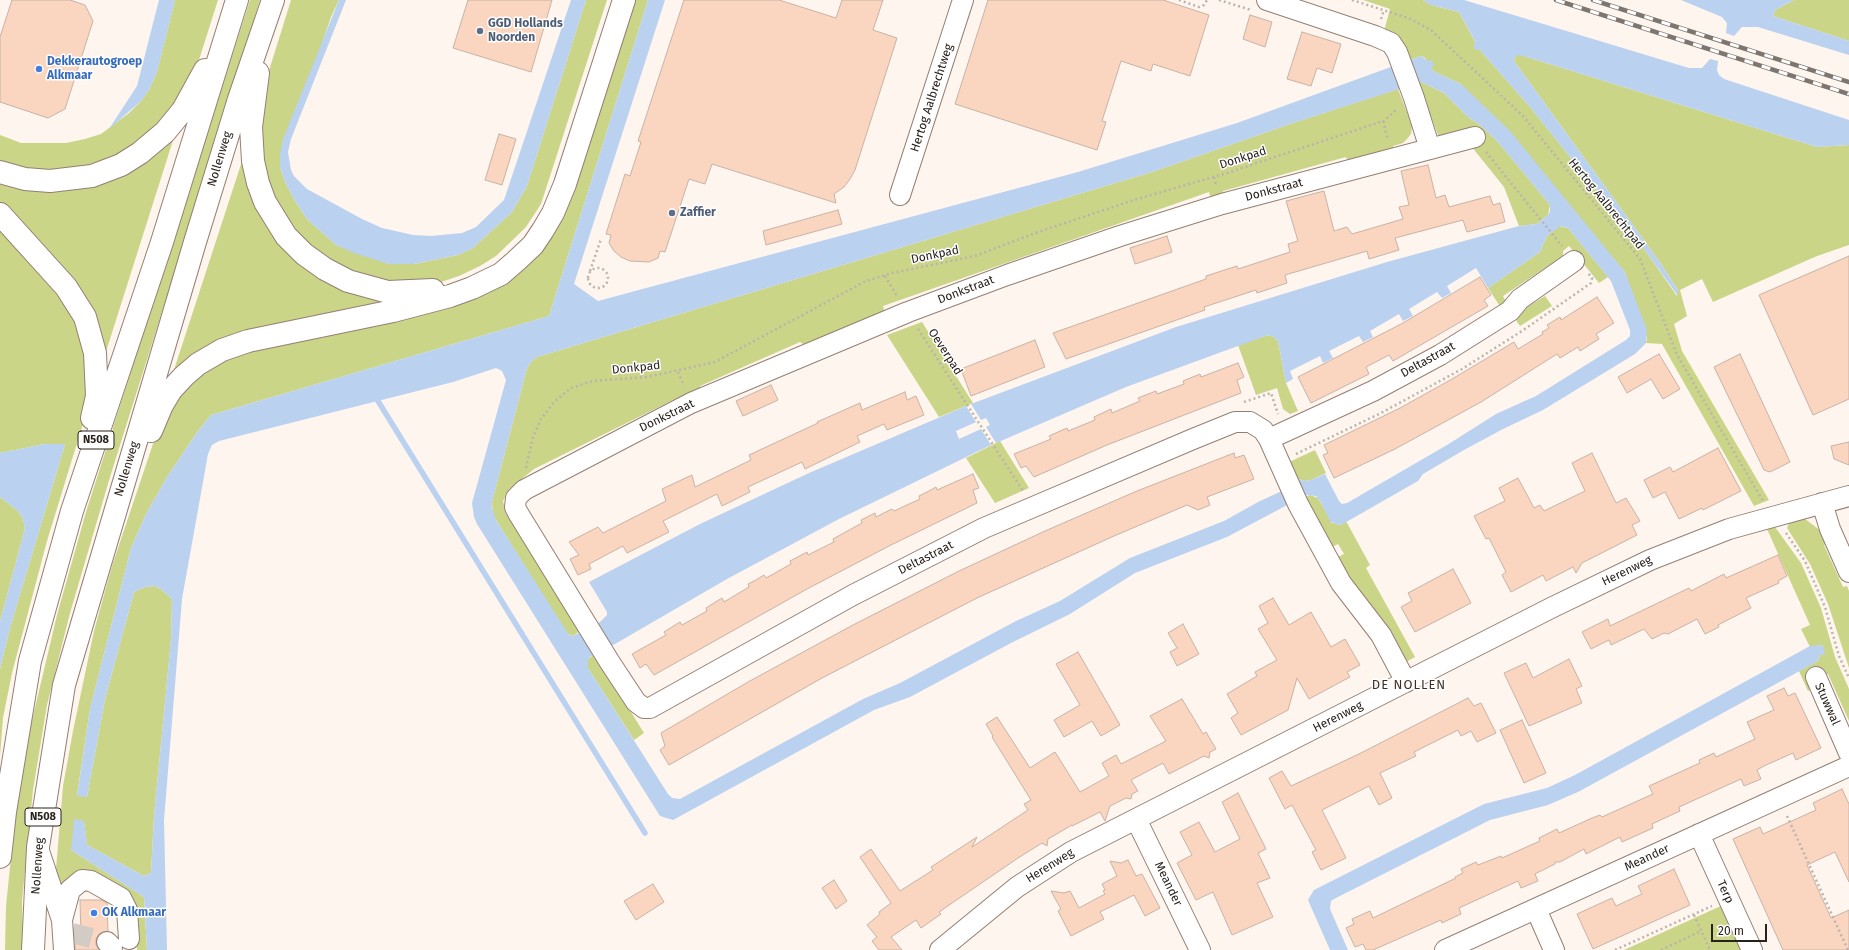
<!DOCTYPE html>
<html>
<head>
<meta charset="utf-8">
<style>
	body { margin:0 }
	#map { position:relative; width:1849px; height:950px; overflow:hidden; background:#fef5ef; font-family:"Fira Sans",sans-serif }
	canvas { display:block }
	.scale { position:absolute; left:1711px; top:924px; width:56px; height:18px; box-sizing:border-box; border:2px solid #29211c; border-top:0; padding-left:5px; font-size:12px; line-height:14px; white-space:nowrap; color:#29211c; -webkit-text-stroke:3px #fff; paint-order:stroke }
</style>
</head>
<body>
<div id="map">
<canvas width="1849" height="950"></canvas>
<div class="scale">20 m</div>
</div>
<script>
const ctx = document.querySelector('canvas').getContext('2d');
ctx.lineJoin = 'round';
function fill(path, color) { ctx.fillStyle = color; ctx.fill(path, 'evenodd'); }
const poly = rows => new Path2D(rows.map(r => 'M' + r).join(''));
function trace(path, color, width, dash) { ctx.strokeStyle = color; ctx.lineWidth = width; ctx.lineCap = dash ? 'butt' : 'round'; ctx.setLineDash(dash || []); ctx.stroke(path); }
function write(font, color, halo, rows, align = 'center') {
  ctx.font = font + ' "Fira Sans",sans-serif'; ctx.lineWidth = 3; ctx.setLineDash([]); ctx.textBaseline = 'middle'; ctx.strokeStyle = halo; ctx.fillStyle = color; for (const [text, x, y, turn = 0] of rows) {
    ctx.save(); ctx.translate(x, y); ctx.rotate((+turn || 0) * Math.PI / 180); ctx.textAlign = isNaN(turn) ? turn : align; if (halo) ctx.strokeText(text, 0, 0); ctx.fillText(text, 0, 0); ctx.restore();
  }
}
fill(poly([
	[175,0,218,0,192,82,170,116,117,159,53,173,0,163,0,135,21,143,66,143,85,139,101,134,129,113,141,101,149,90,157,72],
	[250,0,260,0,110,477,70,613,47,705,33,790,22,901,23,950,5,950,6,906,16,809,24,754,57,615,86,512],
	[291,0,339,0,331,17,280,167,285,182,295,201,307,219,336,245,389,264,414,264,458,255,473,248,512,212,527,186,586,0,607,0,541,204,526,227,496,256,480,266,459,276,441,282,420,285,378,283,326,261,285,223,264,175,258,106],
	[631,0,648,0,549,316,211,415,198,431,167,477,146,514,131,548,90,709,77,795,87,797,105,699,134,592,145,587,155,586,162,590,172,599,171,640,154,816,151,873,144,876,87,845,84,821,71,850,144,897,147,950,137,950,136,939,126,896,59,886,55,881,63,786,73,731,94,631,112,566,160,423,170,405,213,362,524,263],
	[1363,0,1423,0,1431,5,1459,12,1479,49,1530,107,1647,253,1677,296,1678,290,1659,261,1514,61,1515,57,1518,54,1527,57,1817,147,1849,145,1849,245,1817,256,1713,302,1702,279,1680,290,1687,316,1674,324,1682,351,1769,500,1754,506,1662,344,1646,343,1647,338,1625,272,1461,84,1433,71,1425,58,1421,56,1410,60,1384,31,1390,9],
	[1794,0,1849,0,1849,41,1773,16,1775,10],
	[1421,82,1444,93,1469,118,1479,124,1498,142,1550,205,1548,215,1537,224,1519,226,1504,187,1471,146,1484,143,1469,130,1440,140,1418,83],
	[1398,89,1412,126,1411,134,1407,139,1403,143,1393,146,1394,151,1348,162,1346,157,1223,191,1224,196,1211,199,1209,192,883,306,885,313,806,346,800,342,700,386,702,392,679,403,677,398,534,469,509,489,503,501,504,505,506,514,580,631,573,636,567,634,493,515,492,502,527,368,532,361,537,357,1152,172,1293,123],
	[175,134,104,358,49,256,0,203,0,178,55,188],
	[244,155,276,233,402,299,172,376],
	[0,223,80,320,90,391,82,427,47,541,12,673,3,718,0,756,0,669,10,628,65,444,45,444,0,453],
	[1559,226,1568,228,1608,277,1599,283,1569,246,1563,251,1563,256,1503,296,1506,302,1501,308,1488,288,1540,252,1547,236],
	[1545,296,1552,306,1520,326,1513,316],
	[922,322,973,403,939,417,887,335],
	[1268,335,1274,337,1278,341,1286,383,1298,411,1290,414,1283,409,1277,388,1256,395,1238,345],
	[1000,441,1029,488,995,503,966,458],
	[1315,450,1326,473,1311,480,1304,481,1297,478,1287,463],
	[1310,495,1318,498,1332,523,1341,525,1346,521,1370,565,1366,568,1415,657,1406,662,1342,569,1336,558,1344,554,1338,544,1330,548,1304,497],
	[0,497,18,511,23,519,25,528,0,622],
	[1805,519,1825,534,1829,543,1824,545,1843,587,1847,586,1849,591,1849,668,1828,604,1810,564,1787,528,1789,523],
	[1775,527,1801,563,1821,608,1835,657,1849,689,1849,721,1828,674,1823,676,1814,689,1808,691,1799,671,1818,661,1820,655,1824,654,1822,645,1810,647,1801,629,1810,625,1767,529],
	[595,654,644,733,634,740,588,668,588,659],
	[1723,905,1744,950,1624,950]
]), '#cad587');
fill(poly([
	[159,0,175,0,157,72,149,90,141,101,109,129,137,86],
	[339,0,346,0,291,139,288,152,291,170,294,176,307,189,362,219,382,228,413,235,431,236,462,233,476,227,504,200,571,0,586,0,527,186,512,212,473,248,458,255,414,264,389,264,354,253,336,245,307,219,295,201,285,182,280,167,280,154,283,139],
	[648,0,665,0,574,284,598,301,1078,172,1237,123,1421,56,1428,61,1432,60,1434,66,1431,67,1433,71,1461,84,1510,131,1625,272,1647,330,1646,343,1635,354,1543,410,1503,429,1464,450,1423,474,1418,481,1341,525,1335,524,1330,521,1320,501,1316,496,1306,495,1227,537,1135,573,1070,614,1011,643,910,697,874,710,673,820,660,816,477,524,474,517,472,503,506,380,502,371,496,368,453,382,219,441,212,445,208,454,182,599,164,820,167,950,147,950,144,897,71,850,74,819,84,821,87,845,144,876,151,873,154,816,171,640,172,599,162,590,155,586,145,587,134,592,105,699,87,797,77,796,90,709,131,548,146,514,167,477,198,431,211,415,549,316],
	[1421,82,1444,93,1469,118,1479,124,1498,142,1550,205,1550,211,1548,215,1537,224,1519,226,1387,262,1176,327,971,404,981,420,986,418,990,425,986,427,996,443,1126,387,1268,335,1274,337,1278,341,1286,383,1293,379,1290,371,1320,356,1323,363,1333,358,1329,351,1359,336,1363,342,1373,337,1370,331,1399,314,1403,321,1413,316,1409,309,1437,292,1442,298,1451,293,1447,286,1476,268,1488,288,1540,252,1547,236,1561,226,1568,228,1611,281,1630,330,1630,336,1626,340,1536,396,1496,414,1447,445,1347,503,1342,504,1339,501,1325,474,1311,480,1304,481,1297,478,1297,484,1258,502,1224,521,1130,558,1060,601,1016,621,900,683,863,699,680,799,672,798,668,794,588,668,588,659,590,657,615,644,727,579,839,519,991,445,981,429,959,439,956,431,976,422,966,406,809,473,700,524,589,582,607,612,607,615,600,622,573,636,569,635,496,520,492,508,492,502,527,368,532,361,537,357,1152,172,1293,123],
	[1423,0,1464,0,1689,68,1702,68,1710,59,1718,61,1717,70,1719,75,1724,79,1849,120,1849,145,1817,147,1527,57,1518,55,1515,57,1514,61,1659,261,1678,290,1678,296,1647,253,1530,107,1479,49,1475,50,1473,44,1476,43,1459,12,1431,5],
	[1681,0,1794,0,1775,10,1773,16,1849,41,1849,55,1758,27,1742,27,1734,36,1726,33,1727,23,1722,17],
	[45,444,65,444,10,628,0,669,0,622,25,528,23,519,18,511,0,497,0,453],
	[1823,645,1825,654,1820,655,1818,661,1578,792,1548,805,1490,820,1336,898,1331,901,1330,909,1348,950,1330,950,1308,900,1314,890,1484,804,1547,788,1575,775,1810,646]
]), '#bad1f0');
trace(poly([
	[378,401,645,833]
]), '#bad1f0', 5.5);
const building = poly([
	[12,0,70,0,85,5,93,21,65,109,48,118,0,102,0,37,12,0],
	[468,0,552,0,531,72,453,48,468,0],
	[684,0,779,0,836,18,842,0,883,0,873,30,897,38,855,170,850,179,844,187,834,194,836,203,712,164,705,184,689,179,665,252,660,251,658,258,649,262,630,261,621,257,614,251,609,243,611,235,606,234,625,174,630,176,641,142,638,141,684,0],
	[988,0,1163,0,1209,15,1190,76,1153,64,1151,71,1121,61,1102,121,1106,122,1097,150,955,104,988,0],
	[1250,15,1272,22,1265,47,1243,39,1250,15],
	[1302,32,1341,44,1332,73,1317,68,1311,86,1287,79,1302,32],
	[499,134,516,139,502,185,485,180,499,134],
	[1428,165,1436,198,1445,195,1449,207,1490,196,1493,205,1500,203,1505,222,1467,232,1463,220,1395,238,1399,250,1369,259,1367,251,1285,275,1287,283,1257,293,1256,290,1204,307,1205,310,1066,359,1053,333,1206,279,1206,276,1237,266,1238,269,1290,252,1288,244,1298,241,1286,201,1324,191,1334,231,1347,227,1352,234,1403,219,1399,207,1409,205,1401,171,1428,165],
	[838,210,842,224,766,245,763,231,838,210],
	[1167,236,1172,252,1135,264,1130,248,1167,236],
	[1849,256,1849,399,1813,415,1759,295,1849,256],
	[1480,277,1491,295,1484,300,1488,306,1393,361,1389,355,1366,367,1369,374,1311,403,1298,377,1403,323,1480,277],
	[1597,297,1614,323,1596,334,1599,339,1580,351,1578,347,1560,358,1557,354,1481,402,1395,449,1334,478,1323,455,1328,453,1324,445,1400,408,1452,379,1514,342,1518,349,1543,334,1542,332,1549,328,1547,325,1560,317,1561,320,1597,297],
	[1035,340,1045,367,971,396,961,369,1035,340],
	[1659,354,1680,389,1663,399,1651,379,1627,393,1618,377,1659,354],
	[1740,354,1790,462,1770,472,1764,470,1714,367,1740,354],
	[1238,363,1244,377,1237,380,1241,393,1107,445,1034,477,1026,466,1021,468,1014,454,1051,439,1049,436,1067,428,1068,431,1095,420,1094,417,1111,409,1112,413,1140,401,1138,398,1156,391,1157,394,1184,384,1183,381,1200,374,1201,377,1238,363],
	[771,385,778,400,743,416,736,401,771,385],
	[905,392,907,400,916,396,924,415,887,430,884,424,857,436,860,442,805,469,802,462,748,487,750,492,722,506,717,494,663,521,669,532,627,553,623,546,589,564,591,569,578,575,570,559,579,555,569,542,598,527,603,533,666,501,662,489,692,475,695,487,751,460,749,455,818,423,817,422,860,403,862,410,905,392],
	[1849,442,1849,465,1834,459,1831,446,1849,442],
	[1718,448,1741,491,1703,510,1702,508,1679,519,1665,492,1653,498,1644,480,1670,467,1673,472,1718,448],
	[1234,453,1235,458,1244,455,1254,479,1207,497,1210,505,1198,510,1187,505,1114,536,977,598,822,678,669,765,660,750,665,746,661,733,748,682,851,626,959,571,1045,531,1137,491,1234,453],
	[1592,453,1616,503,1626,498,1640,521,1632,525,1637,535,1582,563,1576,573,1573,567,1546,581,1543,575,1511,592,1502,575,1506,572,1489,538,1486,539,1474,516,1505,501,1499,488,1518,478,1534,508,1540,505,1544,511,1585,491,1572,463,1592,453],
	[973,474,979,488,973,490,977,503,891,545,807,589,654,675,646,664,640,668,632,654,666,635,664,632,680,622,682,625,707,611,706,608,722,598,724,602,749,587,748,584,756,580,764,575,766,578,791,564,790,561,807,552,808,555,834,542,833,539,862,523,861,520,875,513,876,517,892,509,894,511,920,499,919,496,927,492,936,487,937,490,973,474],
	[1778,555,1787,576,1778,581,1779,583,1746,598,1751,608,1718,625,1719,627,1705,634,1697,619,1668,634,1664,633,1652,639,1644,629,1611,645,1609,640,1591,649,1582,632,1608,619,1610,626,1689,588,1691,591,1724,574,1726,578,1778,555],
	[1453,569,1471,603,1415,632,1401,607,1412,601,1408,593,1453,569],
	[1273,598,1289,625,1311,612,1331,647,1345,639,1360,665,1347,672,1350,677,1309,699,1297,678,1288,710,1241,735,1231,718,1238,713,1227,694,1257,676,1255,672,1277,660,1258,629,1268,623,1259,606,1273,598],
	[1183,624,1199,654,1177,666,1170,652,1177,648,1168,633,1183,624],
	[1078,652,1120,725,1101,736,1092,721,1064,737,1054,720,1080,705,1056,664,1078,652],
	[1569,659,1582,686,1576,689,1582,703,1529,726,1504,673,1526,663,1533,678,1569,659],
	[1784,688,1788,696,1795,693,1821,748,1796,760,1793,753,1764,766,1757,770,1761,779,1744,786,1741,779,1679,807,1680,811,1652,824,1653,828,1622,842,1620,837,1586,854,1584,849,1560,862,1555,862,1555,864,1535,874,1538,881,1521,888,1518,881,1459,908,1461,914,1442,923,1441,920,1373,950,1366,950,1363,944,1355,947,1346,928,1354,924,1352,919,1370,911,1373,918,1456,878,1455,877,1463,873,1461,869,1476,862,1478,865,1501,856,1502,858,1540,841,1539,838,1557,829,1559,833,1592,818,1600,815,1602,817,1653,794,1649,786,1700,763,1699,760,1714,753,1716,757,1755,739,1747,722,1774,710,1767,696,1784,688],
	[1468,698,1474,706,1481,703,1496,733,1477,742,1471,731,1461,736,1458,730,1414,752,1416,756,1380,773,1392,798,1379,805,1369,786,1322,810,1346,858,1321,870,1312,852,1316,850,1292,805,1285,809,1269,778,1282,771,1291,786,1361,753,1468,698],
	[1182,699,1203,734,1206,732,1216,749,1210,752,1209,758,1204,756,1169,774,1163,763,1131,780,1138,791,1132,794,1131,799,1126,798,1110,806,1105,821,1100,812,1072,826,1072,825,1048,839,1047,846,1042,843,1018,858,939,912,941,914,921,928,916,920,891,937,902,950,879,950,872,941,877,937,867,925,880,914,879,912,891,903,860,857,871,849,900,891,933,870,931,867,977,837,972,847,1028,810,1024,804,1031,800,992,737,993,736,986,724,997,717,1030,768,1055,752,1080,792,1109,776,1102,763,1116,755,1121,764,1166,741,1150,716,1182,699],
	[1522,720,1546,773,1524,783,1500,730,1522,720],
	[1842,789,1849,804,1849,882,1835,852,1807,865,1831,918,1849,910,1849,950,1783,950,1733,839,1760,827,1763,834,1816,810,1813,803,1842,789],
	[1238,793,1266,849,1258,853,1270,878,1257,883,1273,917,1232,935,1213,892,1196,900,1177,863,1192,855,1180,832,1199,822,1215,852,1240,839,1222,802,1238,793],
	[1128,860,1136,876,1142,874,1160,908,1145,916,1134,895,1100,912,1104,919,1071,936,1058,911,1061,909,1051,891,1064,893,1070,891,1079,908,1105,894,1103,891,1105,890,1102,884,1117,876,1110,861,1121,863,1128,860],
	[1674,869,1690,905,1593,949,1577,914,1612,898,1616,906,1642,894,1638,886,1674,869],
	[834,880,847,901,836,909,822,888,834,880],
	[653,884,664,902,636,920,624,901,653,884],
	[80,900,101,900,107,903,108,931,99,934,96,939,96,945,99,950,75,950,75,937,81,937,80,900]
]);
fill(building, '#fad5bf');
trace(building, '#c8b2a5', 1);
trace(poly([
	[72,933,107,942]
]), '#d3cbc5', 20, [20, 10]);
const minor = poly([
	[1267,0,1375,36,1391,43,1397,52,1414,98,1430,149],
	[900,195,963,0],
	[1269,439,1373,391,1440,355,1510,311,1520,299,1574,261],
	[1822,503,1830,529,1849,572],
	[1816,677,1849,753],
	[1406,682,1381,635,1341,583,1298,504,1269,439,1263,430,1250,422,1235,422,1193,439,984,528,853,595,650,708,644,708,636,702,609,661,518,513,515,507,516,498,524,490,691,403,908,312,1007,275,1120,236,1222,204,1475,137],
	[1136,819,1200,950],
	[1699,834,1752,950],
	[39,851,62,920,64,950],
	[1536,909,1554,950],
	[62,920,70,890,82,880,91,881,121,898,127,910,129,939],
	[107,942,112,947],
	[940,950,1017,887,1071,852,1551,608,1650,560,1729,529,1849,496],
	[1445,950,1849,766]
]);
const highway = poly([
	[258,73,251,127,253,161,258,183,265,202,286,236,304,254,325,269,348,281,388,292,433,290],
	[0,172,25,179,50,181,92,176,121,165,140,153,165,132,183,110,205,70],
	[0,214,66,287,85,317,95,353,97,396,92,418],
	[151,431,162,405,171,390,184,376,198,364,222,350,248,341,393,311,450,296,472,288,501,274,516,261,533,245,543,230,553,213,565,184,624,0],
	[0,857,5,812,30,661,72,511,162,242,237,0],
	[33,950,38,847,64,685,195,242,239,99,273,0]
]);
trace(minor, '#947f73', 22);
trace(highway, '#947f73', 24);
trace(poly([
	[1179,0,1199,7,1204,5,1207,0],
	[1219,0,1251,10],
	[1352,0,1411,19,1432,31,1523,116,1640,259,1677,355,1763,501],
	[1381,19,1384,10],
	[1383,122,1397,109],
	[1486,152,1562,246],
	[1214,177,1216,186],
	'588 278a10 10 0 1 1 20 0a10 10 0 1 1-20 0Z',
	[590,271,601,239],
	[885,276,897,296],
	[918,329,1023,491],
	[678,372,684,386],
	[1244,402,1271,393,1278,414],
	[1296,454,1381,413,1462,369,1522,331,1591,283,1592,278,1588,273],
	[526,468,533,437,541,419,554,402,571,388,593,381,647,377,715,362,866,281,892,273,975,256,1041,231,1134,200,1227,173,1383,121,1388,140],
	[1786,533,1805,561,1825,607,1839,656,1849,678],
	[1787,816,1848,950],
	[1694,915,1710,950],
	[1615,950,1712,906],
	[1661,950,1701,931]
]), '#bcb3ad', 2.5, [2, 3]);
trace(minor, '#fff', 20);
trace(highway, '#fff', 22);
const rail = poly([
	[1556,0,1849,94],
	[1593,0,1849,82]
]);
trace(rail, '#7d756f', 4.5);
trace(rail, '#fff', 3, [9]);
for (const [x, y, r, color] of [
	[480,31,4,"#5c6f8a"],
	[39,69,4,"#3f7fe0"],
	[672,213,4,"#5c6f8a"],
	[94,913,4,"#3f7fe0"]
]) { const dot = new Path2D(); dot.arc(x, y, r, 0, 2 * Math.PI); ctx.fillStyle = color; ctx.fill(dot); trace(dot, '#fff', 1.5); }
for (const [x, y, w] of [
	[96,440,36],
	[43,817,36]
]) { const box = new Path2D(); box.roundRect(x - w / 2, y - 9, w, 18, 3); ctx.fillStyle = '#fff'; ctx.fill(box); trace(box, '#29211c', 1); }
write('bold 11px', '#29211c', null, [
	["N508",96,440],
	["N508",43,817]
]);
write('bold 12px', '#4e5e75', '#fff', [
	["GGD Hollands",488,24],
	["Noorden",488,38],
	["Zaffier",680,213]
], 'left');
write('bold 12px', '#366cbe', '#fff', [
	["Dekkerautogroep",47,62],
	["Alkmaar",47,76],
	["OK Alkmaar",102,913]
], 'left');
write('12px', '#29211c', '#fff', [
	["Hertog Aalbrechtweg",932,98,-72],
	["Donkpad",1243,158,-18],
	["Nollenweg",220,159,-73],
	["Donkstraat",1274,190,-15],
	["Hertog Aalbrechtpad",1606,204,51],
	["Donkpad",935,255,-12],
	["Donkstraat",966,290,-21],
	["Oeverpad",945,352,57],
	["Deltastraat",1428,360,-29],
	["Donkpad",636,368,-6],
	["Donkstraat",667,416,-26],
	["Nollenweg",127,469,-73],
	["Deltastraat",926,558,-27],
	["Herenweg",1627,571,-26],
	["Stuwwal",1827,704,66],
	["Herenweg",1338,717,-27],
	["Meander",1647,858,-25],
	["Nollenweg",38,866,-86],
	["Herenweg",1050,866,-32],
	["Meander",1168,884,64],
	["Terp",1725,892,65]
]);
ctx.letterSpacing = '1px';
write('13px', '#412f25', '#fff', [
	["DE NOLLEN",1409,685]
]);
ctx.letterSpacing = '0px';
</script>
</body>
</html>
